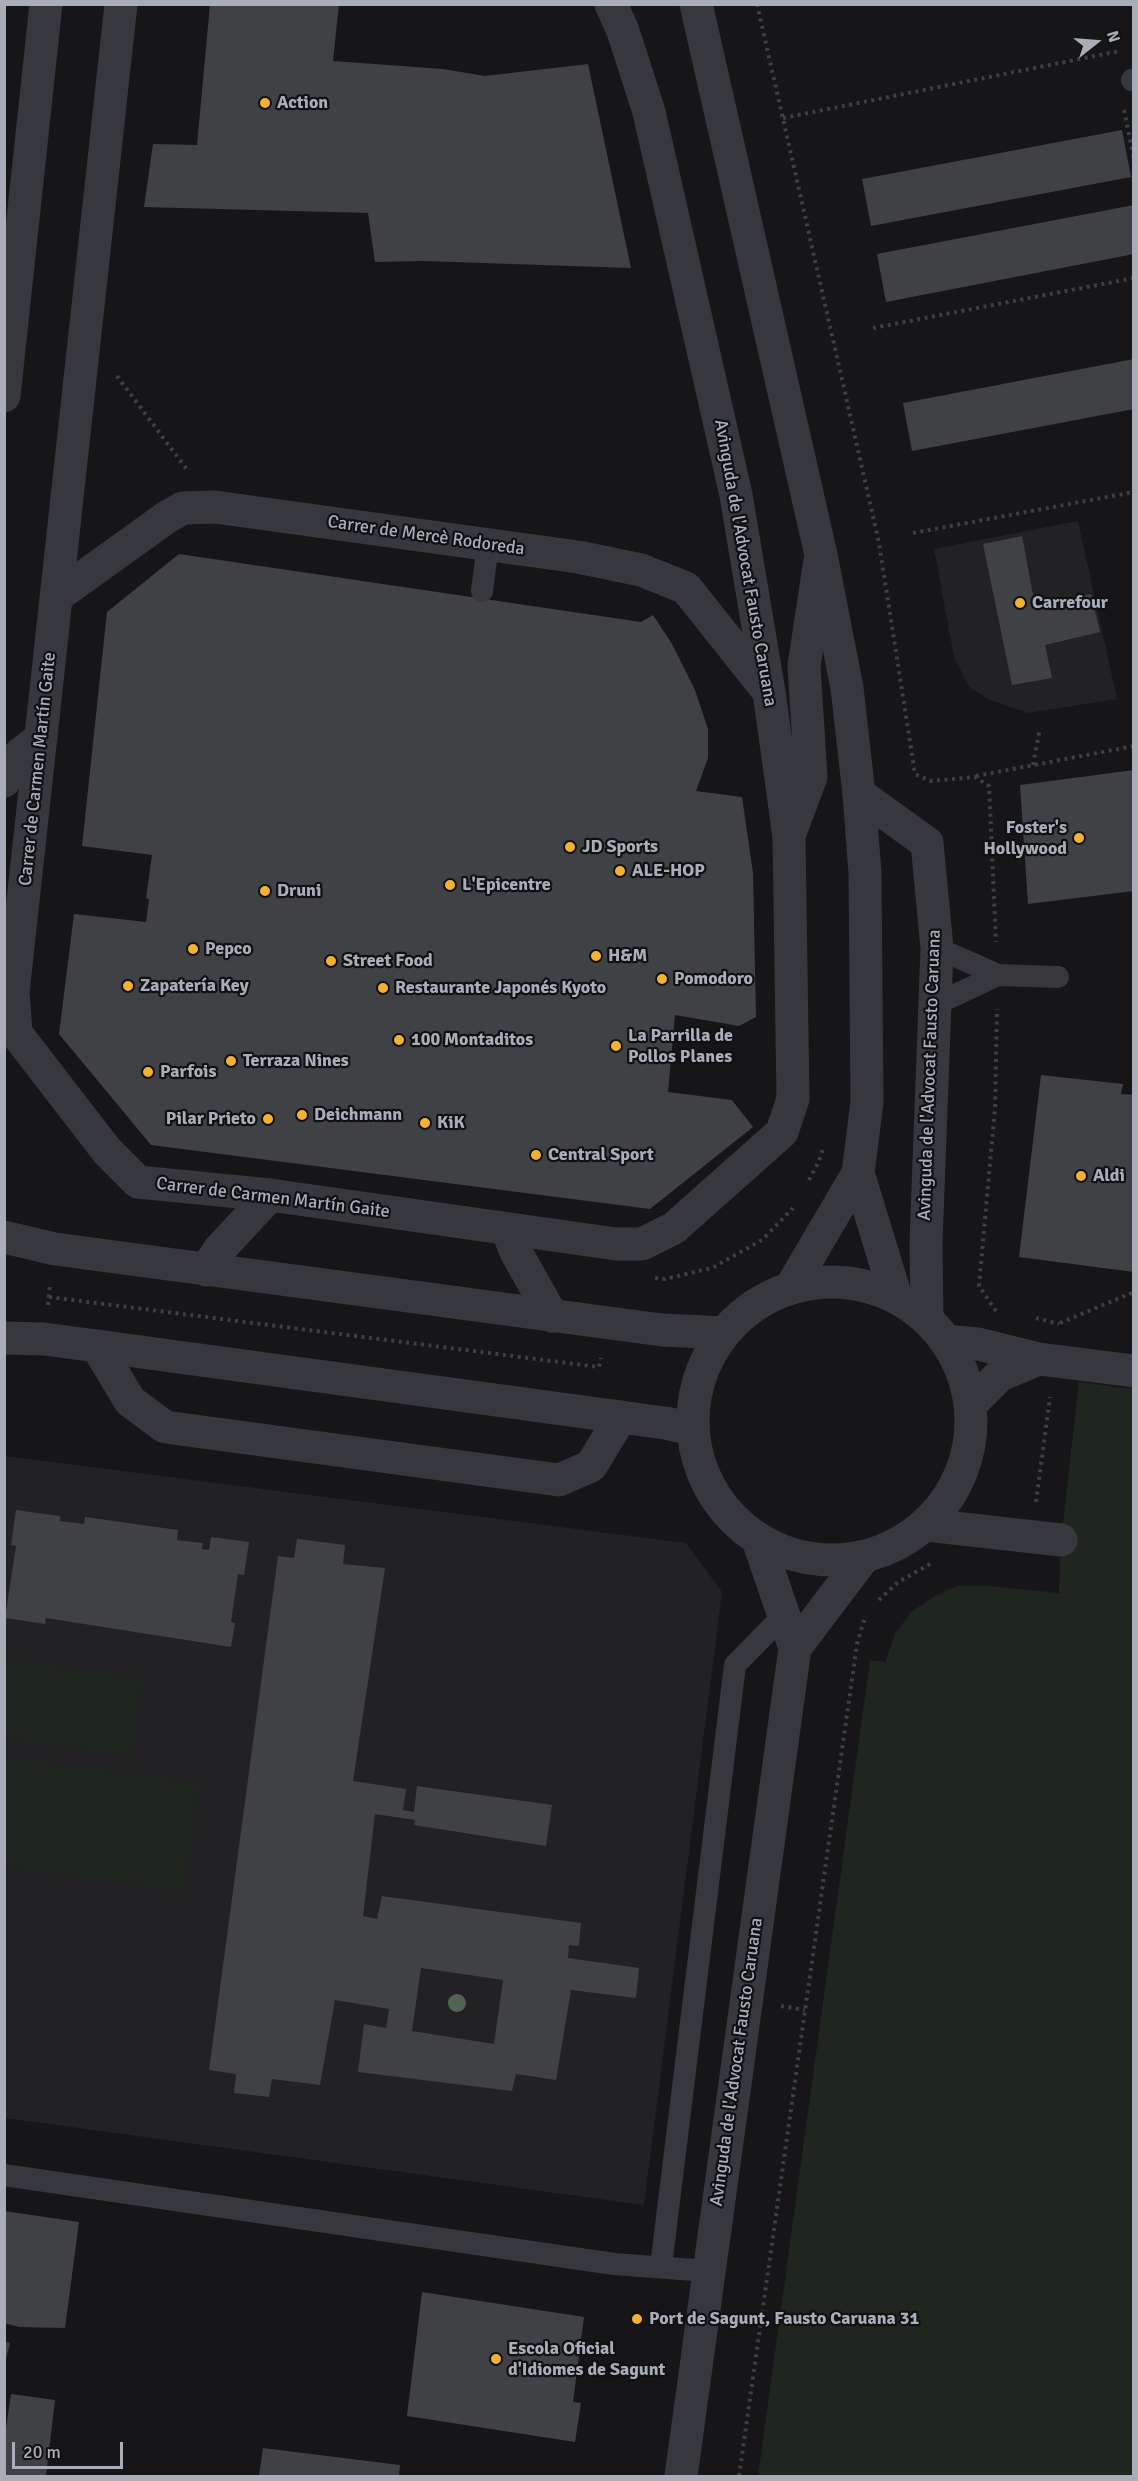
<!DOCTYPE html>
<html>
<head>
<meta charset="utf-8">
<style>
	body { margin:0 }
	#map { position:relative; width:1138px; height:2481px; overflow:hidden; background:#161618; font-family:Signika,sans-serif }
	canvas { display:block }
	.frame { position:absolute; inset:0; border:6px solid #a8adb8; pointer-events:none }
	.north { position:absolute; left:1066px; top:12px; width:60px; height:60px; -webkit-text-stroke:4px #111113; paint-order:stroke; rotate:73deg; font-size:16px; font-weight:700; line-height:24px; text-align:center; color:#a8adb8 }
	.north::after { content:''; display:block; margin:auto; width:21px; height:27px; background:#a8adb8; clip-path:polygon(50% 0,100% 100%,50% 72%,0 100%) }
	.scale { position:absolute; left:12px; top:2442px; width:111px; height:27px; box-sizing:border-box; border:3px solid #a8adb8; border-top:0; padding-left:8px; font-size:18px; line-height:21px; white-space:nowrap; color:#a8adb8; -webkit-text-stroke:4px #111113; paint-order:stroke }
</style>
</head>
<body>
<div id="map">
<canvas width="1138" height="2481"></canvas>
<div class="frame"></div>
<div class="north">N</div>
<div class="scale">20 m</div>
</div>
<script>
const ctx = document.querySelector('canvas').getContext('2d');
ctx.lineJoin = 'round';
function fill(path, color) { ctx.fillStyle = color; ctx.fill(path, 'evenodd'); }
const poly = rows => new Path2D(rows.map(r => 'M' + r).join(''));
function trace(path, color, width, dash) { ctx.strokeStyle = color; ctx.lineWidth = width; ctx.lineCap = dash ? 'butt' : 'round'; ctx.setLineDash(dash || []); ctx.stroke(path); }
function write(font, color, halo, rows, align = 'center') {
  ctx.font = font + ' Signika,sans-serif'; ctx.lineWidth = 4.5; ctx.setLineDash([]); ctx.textBaseline = 'middle'; ctx.strokeStyle = halo; ctx.fillStyle = color; for (const [text, x, y, turn = 0] of rows) {
    ctx.save(); ctx.translate(x, y); ctx.rotate((+turn || 0) * Math.PI / 180); ctx.textAlign = isNaN(turn) ? turn : align; if (halo) ctx.strokeText(text, 0, 0); ctx.fillText(text, 0, 0); ctx.restore();
  }
}
fill(poly([
	[1078,521,1117,699,1028,713,990,700,969,687,954,657,934,549],
	[5,1456,686,1543,722,1592,644,2205,5,2118]
]), '#222225');
fill(poly([
	[1079,1382,1133,1389,1133,2476,758,2476,870,1660,885,1662,895,1634,911,1612,935,1596,957,1586,989,1586,1059,1593,1061,1540],
	[5,1660,143,1679,132,1756,5,1738],
	[5,1757,199,1783,184,1891,5,1867]
]), '#1e261f');
fill(poly([
	[210,4,339,4,333,61,443,69,485,76,588,64,631,268,423,261,375,262,368,213,144,207,153,144,197,145],
	[1122,130,1131,177,871,226,862,179],
	[1134,205,1134,254,886,302,877,254],
	[1134,359,1134,409,912,451,903,403],
	[1022,536,1035,605,1091,594,1100,632,1045,645,1052,678,1012,685,983,544],
	[179,554,641,622,653,615,672,644,695,690,708,729,708,758,696,791,742,797,753,873,756,1017,739,1026,675,1015,668,1092,732,1100,753,1127,650,1209,151,1145,59,1034,74,914,146,922,149,899,146,898,152,855,82,846,107,612],
	[1134,770,1134,891,1028,904,1020,785],
	[1041,1075,1123,1084,1121,1094,1134,1095,1134,1272,1019,1257],
	[16,1510,60,1516,60,1521,84,1524,85,1517,178,1530,177,1540,203,1543,202,1549,209,1550,211,1537,249,1542,244,1575,238,1574,231,1622,235,1623,231,1647,46,1618,45,1624,5,1618,16,1546,11,1545],
	[297,1539,345,1545,343,1564,385,1568,353,1781,406,1789,403,1810,414,1812,417,1786,552,1805,546,1846,414,1825,415,1820,375,1814,363,1916,377,1919,382,1896,581,1923,579,1946,569,1945,568,1958,639,1968,636,1998,571,1990,556,2080,516,2074,512,2091,358,2072,364,2024,386,2028,389,2009,335,2000,320,2085,272,2079,269,2097,234,2093,236,2074,209,2070,278,1556,294,1558],
	[421,1968,503,1980,494,2044,412,2031],
	[4,2211,79,2222,65,2328,19,2327,4,2323],
	[422,2292,584,2317,573,2402,581,2403,575,2442,407,2416],
	[4,2341,10,2343,5,2363,4,2363],
	[11,2394,55,2400,46,2476,4,2476,4,2442],
	[263,2448,400,2465,399,2476,259,2476]
]), '#404145');
trace(poly([
	[757,4,879,543,915,774,930,781,975,777,989,786,996,942],
	[1124,110,1134,159],
	[783,118,1120,51],
	[873,328,1134,278],
	[117,376,188,471],
	[913,533,1134,492],
	[1033,765,1040,728],
	[976,776,1134,746],
	[809,1180,819,1161,823,1149],
	[655,1278,665,1279,712,1268,762,1240,793,1208],
	[49,1297,599,1367,601,1358],
	[48,1305,50,1283],
	[996,1311,979,1286,995,1108,997,1009],
	[1036,1318,1059,1324],
	[1060,1323,1134,1292],
	[1036,1502,1050,1397],
	[879,1600,898,1582,932,1563],
	[781,2006,805,2010],
	[739,2476,857,1644,865,1617]
]), '#3d3f44', 4, [3, 4.5]);
trace(poly([
	[1132,80,1134,80],
	[482,591,488,544],
	[937,948,998,975,1058,977],
	[934,1005,998,975],
	[4,2175,614,2264,707,2271],
	[661,2266,735,1665,784,1615]
]), '#37383d', 22);
trace(poly([
	[121,4,13,992,16,1033,107,1151,138,1182,270,1195,616,1244,642,1244,674,1228,782,1132,793,1099,789,837,769,692,736,495,649,112,623,31,611,4],
	[57,596,167,517,183,508,215,507,578,557,641,570,686,588,768,691],
	[4,781,20,754,41,738],
	[859,794,927,843,937,948,926,1243,927,1319],
	[790,833,811,777,804,666,820,560],
	[946,1341,978,1344,1039,1359,1134,1371],
	[97,1346,130,1401,165,1427,559,1480,591,1466,621,1417],
	[971,1404,1000,1375,1039,1359],
	[927,1525,1061,1540]
]), '#37383d', 33);
trace(poly([
	[696,4,821,555,847,688,859,794,865,873,867,1102,858,1173,791,1287],
	[4,396,46,4],
	[858,1173,896,1297],
	[507,1229,516,1252,552,1316],
	[4,1237,55,1249,662,1330,723,1333],
	[206,1270,219,1250,270,1195],
	'693 1421a139 139 0 1 1 278 0a139 139 0 1 1-278 0Z',
	[4,1338,44,1339,97,1346,665,1423,693,1429],
	[795,1648,863,1558],
	[681,2476,795,1648,758,1540]
]), '#37383d', 33);
ctx.fillStyle = '#506452';
for (const [x, y] of [
	[457,2003]
]) { ctx.beginPath(); ctx.arc(x, y, 9, 0, 2 * Math.PI); ctx.fill(); }
for (const [x, y, r, color] of [
	[265,103,6,"#f2b134"],
	[1020,603,6,"#f2b134"],
	[1079,838,6,"#f2b134"],
	[570,847,6,"#f2b134"],
	[620,871,6,"#f2b134"],
	[450,885,6,"#f2b134"],
	[265,891,6,"#f2b134"],
	[193,949,6,"#f2b134"],
	[596,956,6,"#f2b134"],
	[331,961,6,"#f2b134"],
	[662,979,6,"#f2b134"],
	[128,986,6,"#f2b134"],
	[383,988,6,"#f2b134"],
	[399,1040,6,"#f2b134"],
	[616,1046,6,"#f2b134"],
	[231,1061,6,"#f2b134"],
	[148,1072,6,"#f2b134"],
	[302,1115,6,"#f2b134"],
	[268,1119,6,"#f2b134"],
	[425,1123,6,"#f2b134"],
	[536,1155,6,"#f2b134"],
	[1081,1176,6,"#f2b134"],
	[637,2319,6,"#f2b134"],
	[496,2359,6,"#f2b134"]
]) { const dot = new Path2D(); dot.arc(x, y, r, 0, 2 * Math.PI); ctx.fillStyle = color; ctx.fill(dot); trace(dot, '#111113', 2); }
write('bold 18px', '#a8adb8', '#111113', [
	["Action",277,103],
	["Carrefour",1032,603],
	["Foster's",1067,828,"right"],
	["Hollywood",1067,849,"right"],
	["JD Sports",582,847],
	["ALE-HOP",632,871],
	["L'Epicentre",462,885],
	["Druni",277,891],
	["Pepco",205,949],
	["H&M",608,956],
	["Street Food",343,961],
	["Pomodoro",674,979],
	["Zapatería Key",140,986],
	["Restaurante Japonés Kyoto",395,988],
	["La Parrilla de",628,1036],
	["Pollos Planes",628,1057],
	["100 Montaditos",411,1040],
	["Terraza Nines",243,1061],
	["Parfois",160,1072],
	["Deichmann",314,1115],
	["Pilar Prieto",256,1119,"right"],
	["KiK",437,1123],
	["Central Sport",548,1155],
	["Aldi",1093,1176],
	["Port de Sagunt, Fausto Caruana 31",649,2319],
	["Escola Oficial",508,2349],
	["d'Idiomes de Sagunt",508,2370]
], 'left');
write('18px', '#a8adb8', '#111113', [
	["Carrer de Mercè Rodoreda",426,536,8],
	["Avinguda de l'Advocat Fausto Caruana",745,563,80],
	["Carrer de Carmen Martín Gaite",38,769,-84],
	["Avinguda de l'Advocat Fausto Caruana",930,1075,-88],
	["Carrer de Carmen Martín Gaite",273,1198,7],
	["Avinguda de l'Advocat Fausto Caruana",737,2062,-82]
]);
</script>
</body>
</html>
